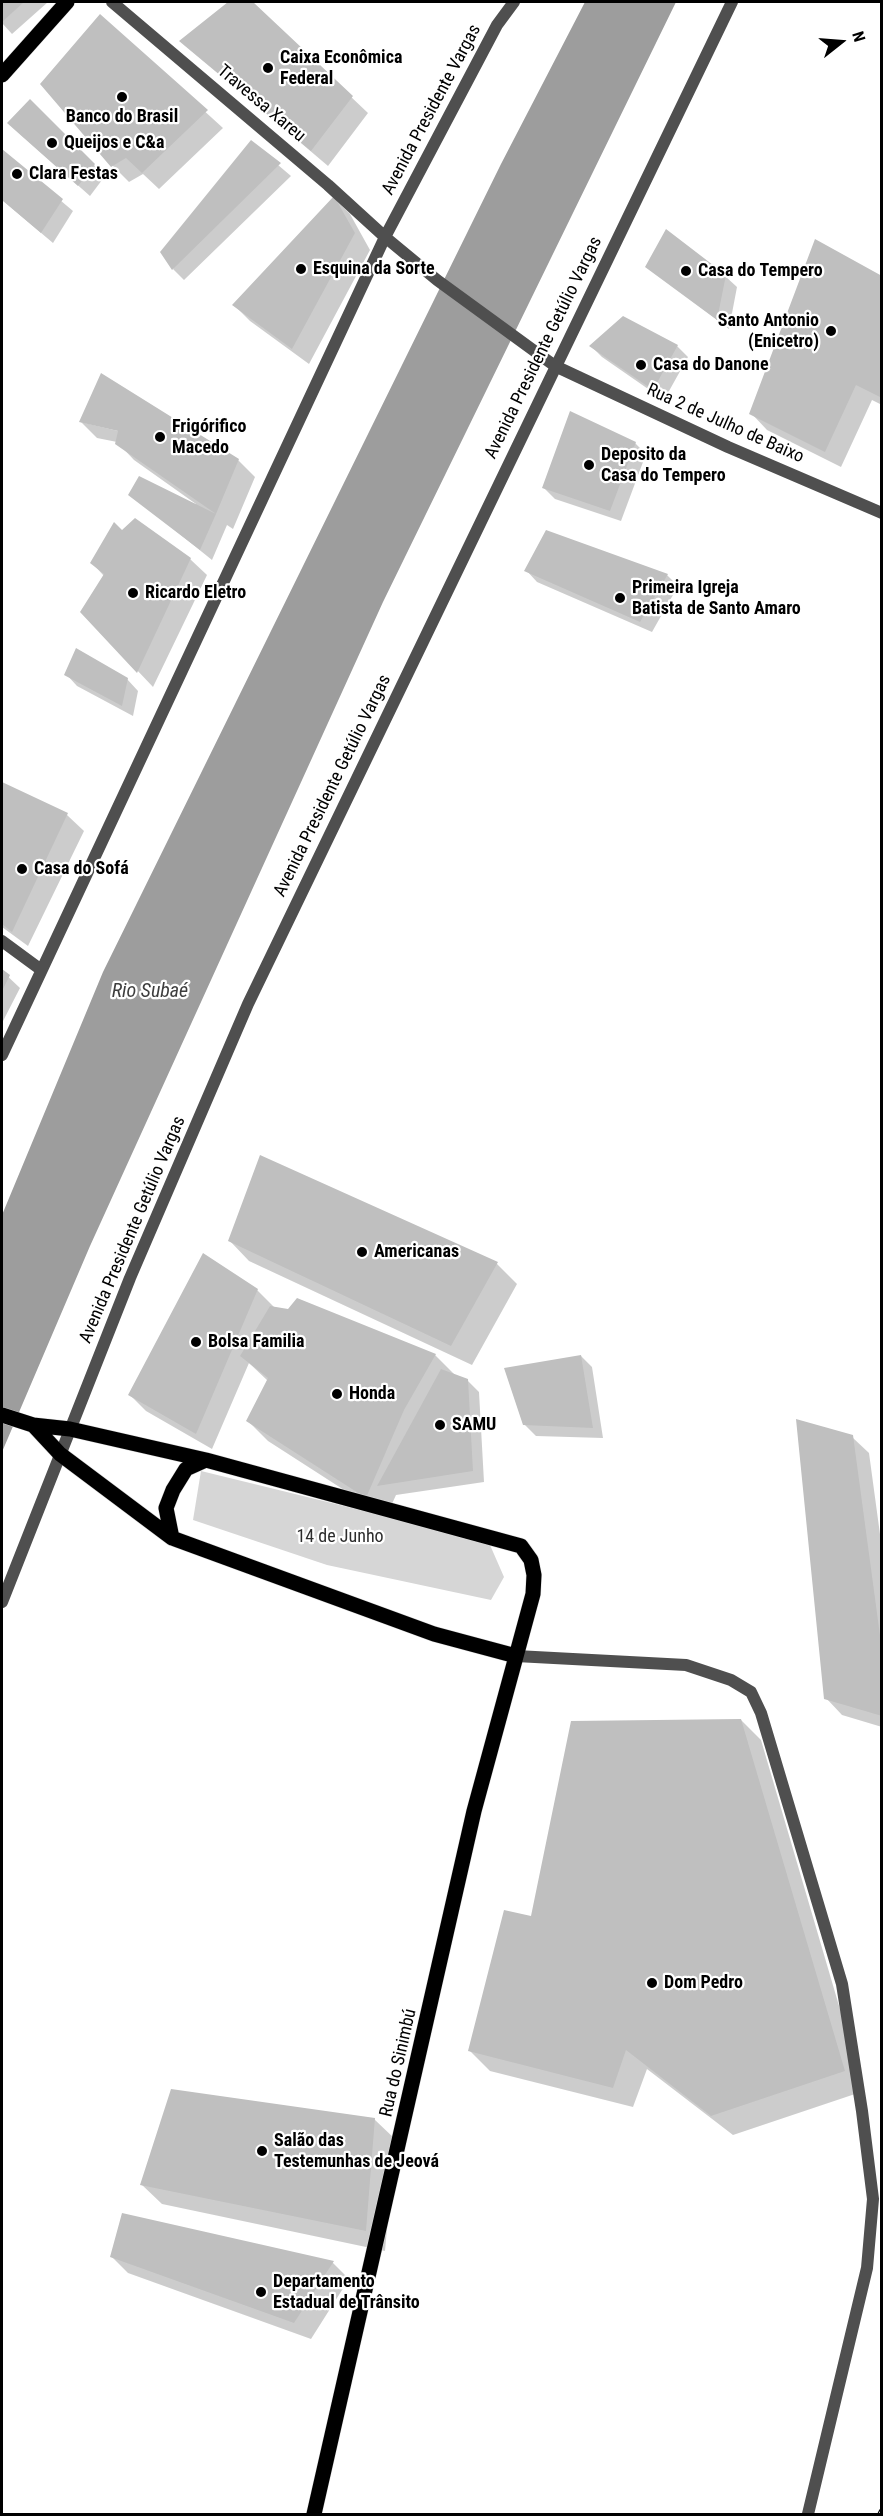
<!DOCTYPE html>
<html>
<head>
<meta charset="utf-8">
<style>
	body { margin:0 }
	#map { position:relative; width:883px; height:2516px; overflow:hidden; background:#fff; font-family:"Roboto Condensed",sans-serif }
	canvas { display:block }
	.frame { position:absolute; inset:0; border:3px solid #000; pointer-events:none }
	.north { position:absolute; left:811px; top:12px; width:60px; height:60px; -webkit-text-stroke:4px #fff; paint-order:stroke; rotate:73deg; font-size:16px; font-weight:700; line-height:24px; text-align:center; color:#000 }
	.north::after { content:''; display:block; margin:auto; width:21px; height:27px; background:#000; clip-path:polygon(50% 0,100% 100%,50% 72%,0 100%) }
</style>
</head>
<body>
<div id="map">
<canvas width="883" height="2516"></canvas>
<div class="frame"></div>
<div class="north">N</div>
</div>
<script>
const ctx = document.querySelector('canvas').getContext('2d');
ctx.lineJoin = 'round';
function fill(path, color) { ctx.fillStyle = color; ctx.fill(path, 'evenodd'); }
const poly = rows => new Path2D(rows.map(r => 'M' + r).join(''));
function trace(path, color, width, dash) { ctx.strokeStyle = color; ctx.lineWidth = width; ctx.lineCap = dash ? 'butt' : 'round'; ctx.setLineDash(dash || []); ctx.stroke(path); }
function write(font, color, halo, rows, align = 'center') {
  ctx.font = font + ' "Roboto Condensed",sans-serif'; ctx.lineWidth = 4.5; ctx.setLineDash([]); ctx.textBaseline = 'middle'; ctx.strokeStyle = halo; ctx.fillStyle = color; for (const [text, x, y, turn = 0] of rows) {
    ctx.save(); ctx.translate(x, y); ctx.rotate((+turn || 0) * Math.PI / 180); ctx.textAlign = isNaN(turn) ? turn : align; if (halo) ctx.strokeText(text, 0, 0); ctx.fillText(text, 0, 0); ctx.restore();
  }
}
fill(poly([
	[201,1471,397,1519,490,1545,504,1577,491,1600,327,1565,193,1520]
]), '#d6d6d6');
fill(poly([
	[585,2,676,2,383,602,90,1246,2,1452,2,1215,103,972,501,164]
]), '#9d9d9d');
fill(poly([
	[2,2,48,2,12,34,2,23],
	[230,2,251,2,368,113,328,166,181,41],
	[100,16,223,128,159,189,143,174,129,182,113,166],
	[30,101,105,176,90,196,20,134],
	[251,142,291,176,184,280,173,269],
	[2,151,73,211,53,243,2,200],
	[334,198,350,214,370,250,309,364,250,321,234,305],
	[647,266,725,276,737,287,729,329],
	[882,278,882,405,872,400,841,467,767,430,751,413],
	[591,346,677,346,688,357,664,400,602,357],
	[81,422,238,460,255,477,233,529,227,525,212,560,130,494,196,504,134,460,117,442,97,438],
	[635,443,646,454,621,521,555,499,544,488],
	[122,532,190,559,207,575,153,687,82,612,104,576,92,563],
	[526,570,667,575,678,586,652,632,537,582],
	[66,674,127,679,138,691,133,716,77,686],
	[2,784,67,815,84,831,28,946,2,927],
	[2,971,20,988,2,1023],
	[229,1240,497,1264,517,1284,472,1365,249,1261],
	[257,1290,274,1307,435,1355,455,1375,467,1380,479,1392,484,1482,396,1495,386,1517,268,1441,248,1421,268,1381,249,1363,212,1449,146,1411,130,1395],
	[581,1356,592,1367,603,1438,536,1436,524,1424],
	[852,1437,869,1453,882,1549,882,1727,842,1715,826,1698],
	[741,1720,761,1740,864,2091,733,2135,647,2069,633,2107,490,2071,469,2050,532,1918],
	[374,2119,395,2139,385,2251,162,2204,141,2184],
	[123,2215,333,2263,349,2279,311,2339,128,2273,112,2257]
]), '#0003');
fill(poly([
	[2,2,24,2,2,22],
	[228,2,253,2,353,96,311,151,179,41],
	[100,14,208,110,142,173,126,158,111,167,40,84],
	[30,99,95,164,78,186,7,123],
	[251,140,281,163,172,270,160,252],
	[2,149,63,199,41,233,2,200],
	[334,196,355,233,292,349,232,305],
	[666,229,726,275,717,320,645,267],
	[815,239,882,276,882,398,856,385,825,452,749,414],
	[623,316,678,345,653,390,589,346],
	[101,373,239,459,216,514,115,444,118,431,79,422],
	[570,411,636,442,610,511,542,488],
	[139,476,216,514,200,550,128,495],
	[135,518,191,558,137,673,80,612,104,574,90,563,114,522,122,530],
	[546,530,668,574,640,622,524,571],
	[76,648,128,678,122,706,64,675],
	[2,782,68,813,12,932,2,924],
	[2,969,10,975,2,991],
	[260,1155,498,1262,451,1346,228,1241],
	[203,1253,258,1289,196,1434,128,1395],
	[297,1298,436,1354,404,1410,366,1498,246,1421,268,1378,240,1356,270,1306,288,1309],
	[581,1355,593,1428,523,1425,504,1368],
	[441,1369,468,1379,473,1471,377,1486],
	[796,1419,853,1435,882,1650,882,1716,824,1699],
	[741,1719,845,2071,711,2116,626,2050,613,2088,468,2051,504,1910,531,1916,571,1721],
	[171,2089,375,2118,366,2231,140,2185],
	[122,2213,334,2261,294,2323,110,2257]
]), '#bfbfbf');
const primary = poly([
	[2,75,67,2],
	[2,1415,33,1425,70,1429,206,1460,521,1546,531,1560,534,1575,533,1594,474,1811,314,2514],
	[33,1425,60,1454,172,1538,434,1634,516,1656],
	[172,1538,166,1508,173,1490,186,1469,206,1460]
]);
trace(primary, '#dbdbdb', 16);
trace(poly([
	[112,2,328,185,385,237,437,280,555,366,728,447,882,513],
	[2,941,40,969],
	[2,1055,385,237,497,25,514,2],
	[2,1602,130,1278,248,1004,732,2],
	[516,1656,686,1665,731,1680,751,1692,761,1713,842,1984,862,2111,873,2199,867,2268,808,2514]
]), '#4f4f4f', 12);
trace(primary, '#000', 15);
const rail = poly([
	[881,2514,882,2512]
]);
trace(rail, '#000', 7);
trace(rail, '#fff', 4.5, [14]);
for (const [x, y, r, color] of [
	[268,68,6,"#000"],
	[122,97,6,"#000"],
	[52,143,6,"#000"],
	[17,174,6,"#000"],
	[301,269,6,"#000"],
	[686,271,6,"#000"],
	[831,331,6,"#000"],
	[641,365,6,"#000"],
	[160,437,6,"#000"],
	[589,465,6,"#000"],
	[133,593,6,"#000"],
	[620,598,6,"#000"],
	[22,869,6,"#000"],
	[362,1252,6,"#000"],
	[196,1342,6,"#000"],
	[337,1394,6,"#000"],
	[440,1425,6,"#000"],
	[652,1983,6,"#000"],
	[262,2151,6,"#000"],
	[261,2292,6,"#000"]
]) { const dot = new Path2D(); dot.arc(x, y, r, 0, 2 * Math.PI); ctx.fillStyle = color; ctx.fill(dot); trace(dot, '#fff', 2); }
write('bold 18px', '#000', '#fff', [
	["Caixa Econômica",280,58],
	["Federal",280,79],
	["Banco do Brasil",122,117,"center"],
	["Queijos e C&a",64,143],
	["Clara Festas",29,174],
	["Esquina da Sorte",313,269],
	["Casa do Tempero",698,271],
	["Santo Antonio",819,321,"right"],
	["(Enicetro)",819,342,"right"],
	["Casa do Danone",653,365],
	["Frigórifico",172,427],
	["Macedo",172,448],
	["Deposito da",601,455],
	["Casa do Tempero",601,476],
	["Primeira Igreja",632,588],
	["Batista de Santo Amaro",632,609],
	["Ricardo Eletro",145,593],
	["Casa do Sofá",34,869],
	["Americanas",374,1252],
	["Bolsa Familia",208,1342],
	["Honda",349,1394],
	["SAMU",452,1425],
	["Dom Pedro",664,1983],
	["Salão das",274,2141],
	["Testemunhas de Jeová",274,2162],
	["Departamento",273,2282],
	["Estadual de Trânsito",273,2303]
], 'left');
write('18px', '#000', '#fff', [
	["Travessa Xareu",261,104,40],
	["Avenida Presidente Vargas",432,110,-62],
	["Avenida Presidente Getúlio Vargas",544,348,-64],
	["Rua 2 de Julho de Baixo",725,424,24],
	["Avenida Presidente Getúlio Vargas",333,786,-64],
	["Avenida Presidente Getúlio Vargas",133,1230,-67],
	["Rua do Sinimbú",399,2063,-77]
]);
write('18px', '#2d2d2d', '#fff', [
	["14 de Junho",340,1537]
]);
write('italic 20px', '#3e3e3e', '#fff', [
	["Rio Subaé",150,992]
]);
</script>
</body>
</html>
